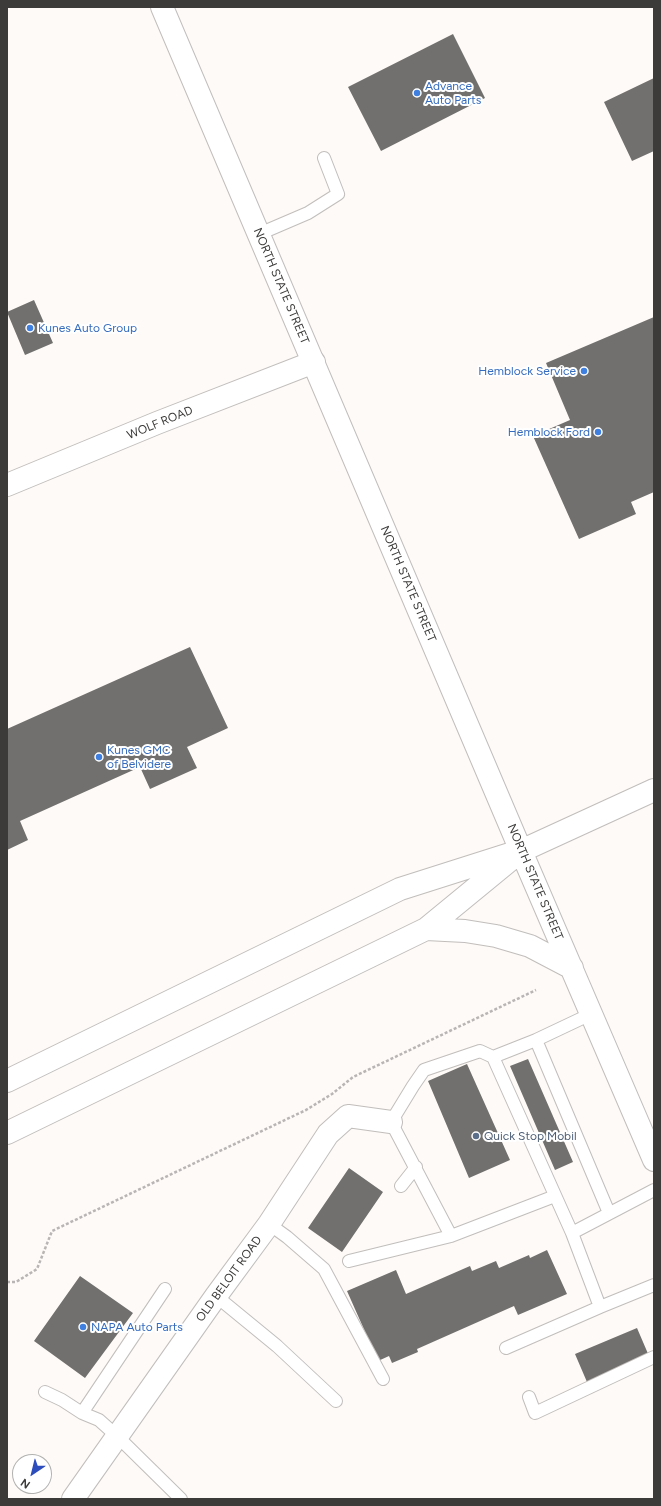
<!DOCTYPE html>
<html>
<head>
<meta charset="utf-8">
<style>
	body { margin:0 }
	#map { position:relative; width:661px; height:1506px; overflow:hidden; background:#fdfaf8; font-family:Figtree,sans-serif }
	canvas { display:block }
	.frame { position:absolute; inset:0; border:8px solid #3c3b3a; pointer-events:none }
	.north { position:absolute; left:12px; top:1454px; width:40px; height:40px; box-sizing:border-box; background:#fff; border:1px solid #b1b1b0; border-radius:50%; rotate:215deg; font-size:11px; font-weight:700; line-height:16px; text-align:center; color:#3c3b3a }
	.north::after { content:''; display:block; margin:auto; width:14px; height:18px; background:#2d4dbd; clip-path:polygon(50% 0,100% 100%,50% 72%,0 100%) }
</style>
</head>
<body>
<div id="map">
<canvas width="661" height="1506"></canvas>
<div class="frame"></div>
<div class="north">N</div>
</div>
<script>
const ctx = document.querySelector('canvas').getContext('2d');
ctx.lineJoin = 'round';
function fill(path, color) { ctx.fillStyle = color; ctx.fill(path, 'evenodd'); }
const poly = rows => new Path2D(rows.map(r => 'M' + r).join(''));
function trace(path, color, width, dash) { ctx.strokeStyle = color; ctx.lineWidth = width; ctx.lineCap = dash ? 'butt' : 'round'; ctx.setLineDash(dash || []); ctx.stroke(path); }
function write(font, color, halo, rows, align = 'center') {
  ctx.font = font + ' Figtree,sans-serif'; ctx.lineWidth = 4; ctx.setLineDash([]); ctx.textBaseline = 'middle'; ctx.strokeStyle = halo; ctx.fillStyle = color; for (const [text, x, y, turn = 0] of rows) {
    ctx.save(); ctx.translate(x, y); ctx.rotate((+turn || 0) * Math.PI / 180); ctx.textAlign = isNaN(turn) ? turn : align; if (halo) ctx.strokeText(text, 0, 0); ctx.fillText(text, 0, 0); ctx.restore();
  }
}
fill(poly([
	[453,34,485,98,381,151,348,87],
	[654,78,654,151,632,161,604,102],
	[34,300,53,343,25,355,7,312],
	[654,317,654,492,631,502,636,514,579,539,533,436,570,420,546,363],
	[190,647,228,728,187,747,197,768,150,789,140,767,20,821,28,840,7,850,7,729],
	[528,1059,573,1162,555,1170,510,1066],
	[467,1064,510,1160,469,1178,428,1081],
	[349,1168,383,1192,342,1252,308,1228],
	[547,1250,567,1294,518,1315,514,1306,417,1349,418,1352,392,1363,389,1356,378,1361,347,1291,396,1270,406,1294,470,1266,472,1271,496,1261,499,1268,529,1255,530,1258],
	[80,1276,133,1313,85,1378,34,1341],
	[637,1328,649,1356,587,1382,575,1354]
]), '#72706e');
const lane = poly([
	[259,234,308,213,338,194,324,158],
	[536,1040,609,1213],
	[401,1186,416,1167],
	[269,1224,287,1237,324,1269,383,1379],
	[572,1233,493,1057,536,1040,591,1014],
	[451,1236,391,1122,413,1086,424,1070,480,1051,493,1057],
	[349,1261,451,1236,555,1196],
	[216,1296,277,1346,336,1401],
	[600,1307,572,1233,654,1190],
	[506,1348,600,1307,654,1285],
	[45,1392,62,1400,82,1413,99,1420,118,1437,181,1499],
	[529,1397,535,1413,654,1357],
	[82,1413,165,1289]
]);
const street = poly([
	[7,485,157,423,314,362],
	[73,1499,216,1296,269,1224,328,1134,348,1116,391,1122]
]);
const secondary = poly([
	[162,7,521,851,654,790]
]);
const primary = poly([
	[521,851,654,1160],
	[426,929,465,931,496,936,530,946,572,968],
	[7,1081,400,889,510,854],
	[7,1133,426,929,521,851]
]);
trace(lane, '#c1bebc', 14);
trace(street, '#c1bebc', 24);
trace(secondary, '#c1bebc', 24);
trace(primary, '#c1bebc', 24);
trace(poly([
	[7,1282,16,1282,37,1269,52,1231,306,1110,332,1094,353,1077,536,990]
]), '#b8b5b4', 2.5, [3, 2]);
trace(lane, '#fff', 12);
trace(street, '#fff', 22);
trace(secondary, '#fff', 22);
trace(primary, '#fff', 22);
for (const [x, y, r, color] of [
	[417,93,4,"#3f7fe0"],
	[30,328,4,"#3f7fe0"],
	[584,371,4,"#3f7fe0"],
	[598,432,4,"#3f7fe0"],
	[99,757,4,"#3f7fe0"],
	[476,1136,4,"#5c6f8a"],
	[83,1327,4,"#3f7fe0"]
]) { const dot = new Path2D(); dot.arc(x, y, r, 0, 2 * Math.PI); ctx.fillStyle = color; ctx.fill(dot); trace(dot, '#fff', 1.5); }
write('12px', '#366cbe', '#fff', [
	["Advance",425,86],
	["Auto Parts",425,100],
	["Kunes Auto Group",38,328],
	["Hemblock Service",576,371,"right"],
	["Hemblock Ford",590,432,"right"],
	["Kunes GMC",107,750],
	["of Belvidere",107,764],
	["NAPA Auto Parts",91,1327]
], 'left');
write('12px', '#3c3b3a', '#fff', [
	["NORTH STATE STREET",281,286,67],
	["WOLF ROAD",160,423,-22],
	["NORTH STATE STREET",408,584,67],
	["NORTH STATE STREET",535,882,67],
	["OLD BELOIT ROAD",229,1279,-54]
]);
write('12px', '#4e5e75', '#fff', [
	["Quick Stop Mobil",484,1136]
], 'left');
</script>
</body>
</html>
